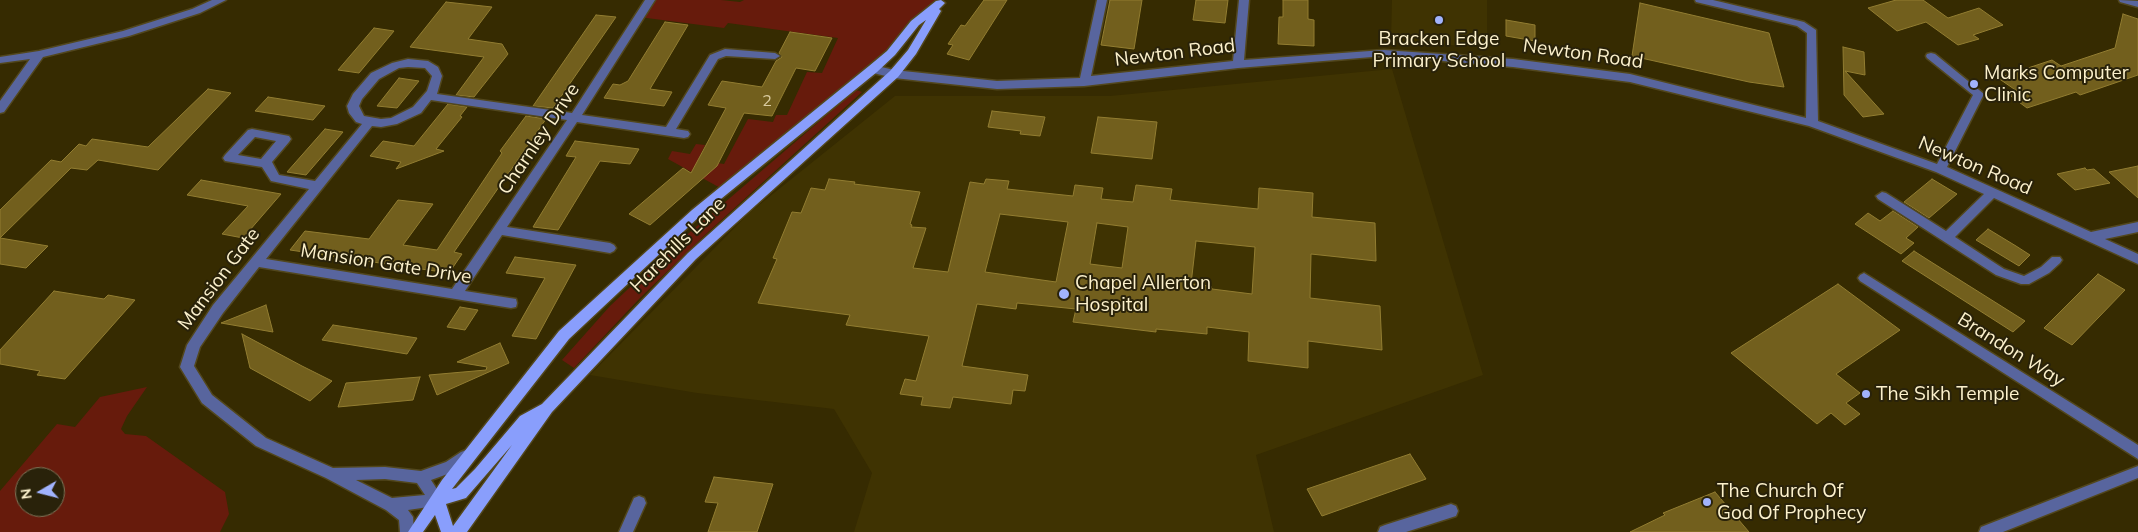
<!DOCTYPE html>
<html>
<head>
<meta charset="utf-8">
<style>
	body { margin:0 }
	#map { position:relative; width:2138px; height:532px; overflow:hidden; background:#362b01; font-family:Mulish,sans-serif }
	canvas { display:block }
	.north { position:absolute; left:15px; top:467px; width:50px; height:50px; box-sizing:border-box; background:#29220a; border:1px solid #7d7558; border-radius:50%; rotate:262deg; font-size:14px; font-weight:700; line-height:20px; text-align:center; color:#fcf1cc }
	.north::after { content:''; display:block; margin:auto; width:18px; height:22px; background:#a1b3fd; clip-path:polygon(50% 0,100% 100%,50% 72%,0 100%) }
</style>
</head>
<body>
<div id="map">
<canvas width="2138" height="532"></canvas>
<div class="north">N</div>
</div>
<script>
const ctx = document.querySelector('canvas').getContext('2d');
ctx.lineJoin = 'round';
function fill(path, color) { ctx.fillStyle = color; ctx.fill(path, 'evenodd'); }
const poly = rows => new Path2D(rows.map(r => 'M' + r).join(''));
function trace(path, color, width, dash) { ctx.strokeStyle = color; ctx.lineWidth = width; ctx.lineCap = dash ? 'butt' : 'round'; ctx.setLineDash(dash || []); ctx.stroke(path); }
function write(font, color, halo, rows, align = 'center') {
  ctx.font = font + ' Mulish,sans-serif'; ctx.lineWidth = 4; ctx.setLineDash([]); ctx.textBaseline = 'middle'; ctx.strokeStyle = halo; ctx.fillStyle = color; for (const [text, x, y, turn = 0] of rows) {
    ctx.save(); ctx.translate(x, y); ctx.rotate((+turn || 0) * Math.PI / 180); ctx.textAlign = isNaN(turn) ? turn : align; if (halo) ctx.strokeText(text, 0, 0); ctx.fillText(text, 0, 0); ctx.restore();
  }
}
fill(poly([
	[1392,0,1487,0,1487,48,1391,40],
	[1392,69,1483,375,1256,455,1274,532,854,532,872,473,834,409,697,393,590,375,749,213,895,96,1110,96]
]), '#3f3302');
fill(poly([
	[650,0,721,0,740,2,744,0,942,0,891,53,724,190,668,159,672,151,690,154,696,144,705,145,698,160,724,164,748,119,773,122,776,115,787,115,807,72,822,73,838,38,728,23,724,28,639,17],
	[856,90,862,92,706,234,640,298,574,368,562,360,610,306,675,245],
	[147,387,127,416,121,429,125,434,146,436,225,492,229,514,220,532,0,532,0,491,57,424,75,427,100,397],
	[25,477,55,477,55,507,25,507]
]), '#671b0c');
const building = poly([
	[984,0,1007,0,969,60,947,54,953,45,948,44,961,25,965,26,984,0],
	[1110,0,1142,0,1134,49,1101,45,1110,0],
	[1196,0,1228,0,1225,23,1193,20,1196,0],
	[1283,0,1308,0,1308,19,1314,20,1314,46,1278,44,1279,17,1283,17,1283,0],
	[1896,0,1923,0,1948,18,1979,8,2003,25,1973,35,1979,39,1958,45,1926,22,1897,31,1868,8,1896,0],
	[446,2,492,7,468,39,502,44,508,54,474,97,456,95,484,57,410,47,446,2],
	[1640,3,1769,33,1784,87,1749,82,1632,56,1640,3],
	[2123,14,2138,19,2138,75,2080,95,2076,92,2027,108,2008,94,2017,91,1998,78,2052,60,2061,66,2115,48,2123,14],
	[596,15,616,17,553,108,533,106,596,15],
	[1506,20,1535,25,1535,41,1506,36,1506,20],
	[665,22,688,25,650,89,672,92,664,106,604,98,613,84,620,85,628,81,665,22],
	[374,28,394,31,359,73,338,70,374,28],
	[790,32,832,38,815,71,796,68,772,116,744,113,717,166,650,225,629,214,683,168,691,173,726,108,708,105,722,81,762,87,776,61,782,57,779,53,790,32],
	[1843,47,1864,52,1865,75,1845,71,1884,114,1863,117,1844,95,1843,47],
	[399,78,419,81,397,108,377,106,399,78],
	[208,89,231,93,158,170,98,160,87,170,71,168,0,238,0,210,51,160,61,162,79,144,86,146,92,139,148,147,208,89],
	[268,97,325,106,313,120,255,111,268,97],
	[448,104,467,107,460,116,462,117,436,149,444,151,396,169,401,162,370,156,383,141,414,146,448,104],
	[992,111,1045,117,1040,136,1020,134,1021,131,988,127,992,111],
	[526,116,546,119,454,252,462,254,449,273,290,250,305,231,369,239,398,200,433,204,403,245,437,250,502,153,500,151,526,116],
	[1098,117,1157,122,1152,159,1091,153,1098,117],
	[325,129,343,132,306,175,287,172,325,129],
	[575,141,639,149,630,164,600,161,558,230,533,227,576,157,566,156,575,141],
	[2138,166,2138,198,2109,172,2138,166],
	[2085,168,2087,170,2094,169,2110,183,2075,190,2057,174,2085,168],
	[829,179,855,182,854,184,920,192,910,224,912,225,911,227,926,228,913,268,948,272,970,182,984,184,986,179,1009,181,1007,189,1073,196,1075,185,1103,188,1101,199,1133,202,1136,185,1172,189,1170,200,1258,209,1259,188,1313,193,1312,217,1375,223,1376,261,1311,254,1310,298,1380,306,1382,350,1308,341,1308,368,1248,361,1249,332,1207,327,1207,334,1156,329,1156,332,1073,322,1076,309,1017,303,1016,309,977,304,962,366,1028,375,1025,391,1013,390,1011,404,953,397,950,408,921,405,923,397,900,394,905,379,916,381,929,336,846,325,850,315,758,303,777,259,773,258,792,212,801,213,811,188,825,190,829,179],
	[1000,214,1068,222,1056,282,985,272,1000,214],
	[1097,223,1128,227,1122,268,1090,264,1097,223],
	[1196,241,1255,247,1252,294,1212,289,1211,286,1191,284,1196,241],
	[1932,179,1957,194,1929,218,1904,202,1932,179],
	[201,180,281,194,243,238,222,234,248,206,187,195,201,180],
	[1893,211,1918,227,1906,238,1914,243,1901,254,1855,224,1868,213,1880,221,1893,211],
	[1988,229,2016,246,2030,255,2019,266,1976,240,1988,229],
	[0,238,48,246,26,268,0,264,0,238],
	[1914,251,1928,260,2025,321,2013,332,1902,261,1914,251],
	[515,257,576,265,536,339,512,336,545,278,506,273,515,257],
	[2098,274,2125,290,2072,345,2044,328,2098,274],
	[1838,284,1900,330,1836,374,1860,393,1846,403,1860,414,1845,425,1831,413,1817,424,1731,353,1838,284],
	[54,291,104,299,108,295,135,300,65,379,37,375,40,371,0,364,0,350,54,291],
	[266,305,273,332,221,323,266,305],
	[460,307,478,310,465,330,447,327,460,307],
	[333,325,398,335,417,338,407,354,322,340,333,325],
	[242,334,302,366,332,381,310,401,250,368,242,334],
	[500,343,509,363,437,395,429,375,486,370,487,367,457,362,500,343],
	[420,377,413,400,338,407,346,383,420,377],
	[1410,454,1426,479,1322,516,1307,489,1410,454],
	[714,477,773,484,757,532,708,532,718,503,705,502,714,477],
	[1715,492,1749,532,1630,532,1665,515,1663,513,1715,492]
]);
fill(building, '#725f1d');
trace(building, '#927d31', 1);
const minor = poly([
	[212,0,226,0,200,13,129,36,43,57,4,112,0,113,0,101,30,59,0,63,0,57,39,51,123,31,192,9,212,0],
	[645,0,655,0,582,115,666,127,710,55,725,49,775,53,780,56,775,59,726,56,718,59,676,129,688,131,690,134,688,137,684,138,577,122,507,227,610,243,614,245,616,248,614,251,610,253,502,235,465,291,516,299,517,303,516,307,511,308,259,267,223,313,200,347,194,366,212,395,266,438,333,468,385,467,421,471,446,462,461,452,466,450,471,452,473,456,471,460,456,471,431,480,444,500,442,505,408,510,413,517,414,532,400,532,399,520,386,510,326,478,256,446,202,403,180,367,187,345,213,305,309,189,271,181,262,167,225,161,223,158,225,155,248,130,252,129,289,136,291,139,289,142,272,162,279,175,315,181,362,124,356,122,349,113,347,106,353,94,371,73,392,63,408,59,428,61,438,67,442,76,437,94,572,113,645,0],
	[408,67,425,68,432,76,427,91,413,107,391,118,381,119,364,116,359,106,362,99,379,79,399,68,408,67],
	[431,100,567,120,452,289,266,259,372,126,381,127,397,124,421,113,431,100],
	[255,137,276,141,261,159,238,155,255,137],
	[385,479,417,483,425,495,392,498,356,480,385,479],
	[1097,0,1107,0,1091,76,1233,61,1239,0,1249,0,1244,60,1384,50,1513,59,1630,74,1806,118,1807,33,1797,26,1696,2,1695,0,1713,0,1804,22,1816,30,1818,121,1937,164,1973,95,1927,58,1926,56,1927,54,1931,53,1935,54,1984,94,1947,167,2091,232,2138,222,2138,232,2105,239,2138,254,2138,264,1994,198,1955,237,2004,269,2024,276,2041,267,2052,257,2060,257,2062,260,2060,263,2049,273,2029,284,2021,284,1996,275,1878,199,1876,196,1882,192,1886,193,1946,231,1984,194,1936,172,1809,126,1630,82,1513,67,1384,56,1238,68,1084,86,997,89,894,78,869,72,868,69,873,65,894,70,997,81,1080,78,1097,0],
	[2119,0,2138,1,2138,7,2120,2,2119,0],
	[1864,273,2138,445,2138,459,1860,281,1858,278,1860,275,1864,273],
	[2138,466,2138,478,2003,532,1979,532,1981,527,2138,466],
	[639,496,644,498,646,503,633,532,619,532,634,498,639,496],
	[1451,504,1456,506,1458,511,1456,516,1406,532,1378,532,1380,527,1385,525,1451,504]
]);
const major = poly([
	[941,0,945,3,939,9,941,11,916,54,898,77,696,259,552,412,467,532,441,532,435,515,423,532,408,532,442,480,559,331,692,210,869,66,887,51,911,21,936,1,941,0],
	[926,20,908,50,890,71,688,253,542,404,520,416,475,469,456,488,452,489,569,339,700,216,877,72,895,55,919,25,926,20],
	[512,445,453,526,446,504,466,498,512,445]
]);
trace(minor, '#52471d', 3);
trace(major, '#52471d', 3);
fill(minor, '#58659e');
fill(major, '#899efc');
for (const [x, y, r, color] of [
	[1439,20,5,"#a1b3fd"],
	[1974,84,5,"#a1b3fd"],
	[1064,294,6,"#a1b3fd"],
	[1866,394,5,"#a1b3fd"],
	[1707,502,5,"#a1b3fd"]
]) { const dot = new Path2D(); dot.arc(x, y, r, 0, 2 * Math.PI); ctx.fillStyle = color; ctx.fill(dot); trace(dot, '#29220a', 2); }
write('16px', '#dacca0', null, [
	["2",767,101]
]);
write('19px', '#fcf1cc', '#29220a', [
	["Bracken Edge",1439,39,"center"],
	["Primary School",1439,61,"center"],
	["Marks Computer",1984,73],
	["Clinic",1984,95],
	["Chapel Allerton",1075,283],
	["Hospital",1075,305],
	["The Sikh Temple",1876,394],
	["The Church Of",1717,491],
	["God Of Prophecy",1717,513]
], 'left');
write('19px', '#fcf1cc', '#29220a', [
	["Newton Road",1175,53,-7],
	["Newton Road",1583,54,8],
	["Charnley Drive",539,139,-56],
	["Newton Road",1975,166,23],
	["Harehills Lane",678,245,-45],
	["Mansion Gate Drive",386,264,9],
	["Mansion Gate",219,279,-53],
	["Brandon Way",2011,350,32]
]);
</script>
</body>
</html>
